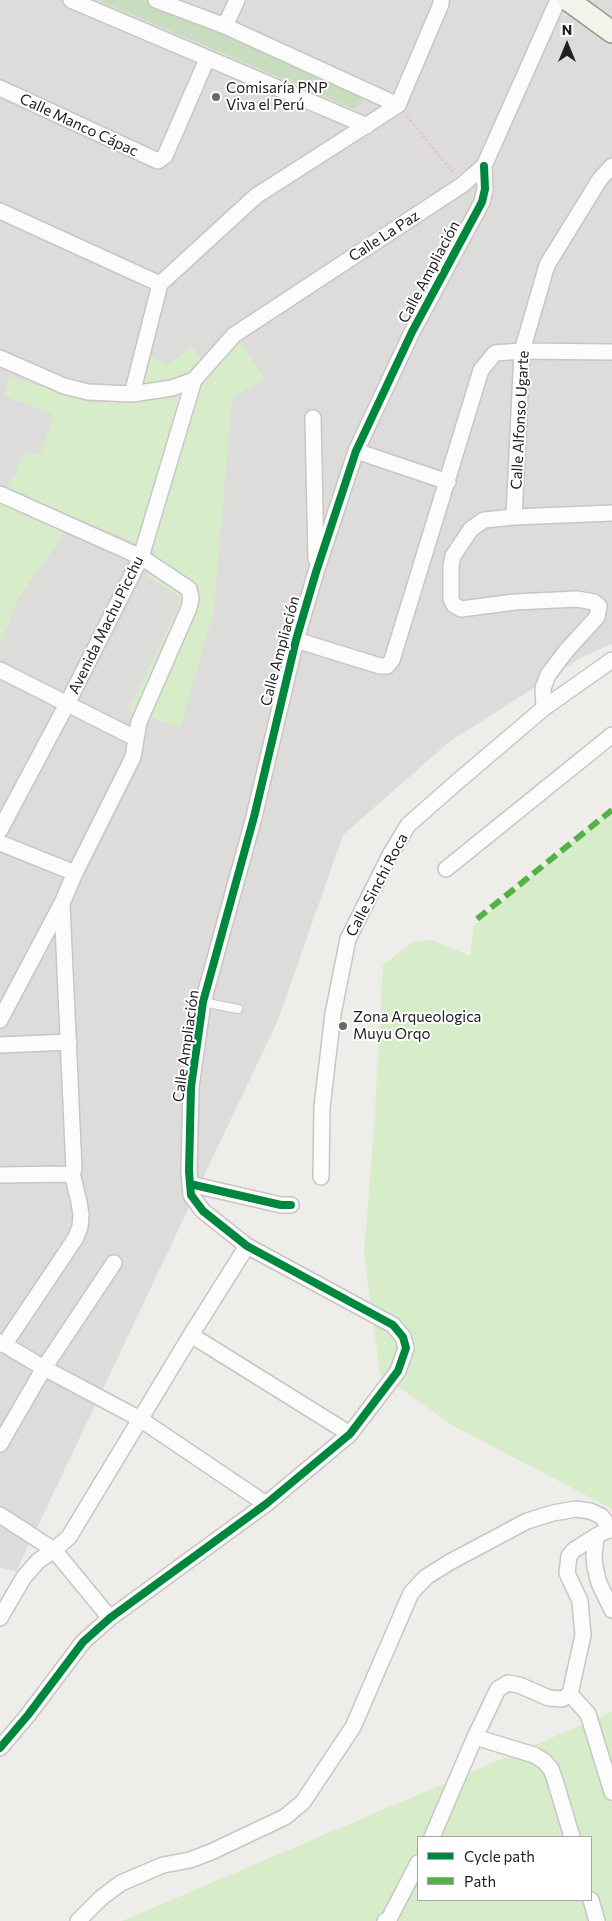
<!DOCTYPE html>
<html>
<head>
<meta charset="utf-8">
<style>
	body { margin:0 }
	#map { position:relative; width:612px; height:1921px; overflow:hidden; background:#efede9; font-family:Commissioner,sans-serif }
	canvas { display:block }
	.legend { position:absolute; left:417px; top:1836px; width:175px; height:65px; box-sizing:border-box; background:#fff; border:1px solid #a6a6a6; margin:0; padding:6px 9px; list-style:none; font-size:15px; color:#202020 }
	.legend li { display:flex; align-items:center; gap:10px; height:25px }
	.legend b { width:25px; border:1px solid #a6a6a6 }
	.north { position:absolute; left:542px; top:20px; width:50px; height:50px; -webkit-text-stroke:4px #fff; paint-order:stroke; rotate:0deg; font-size:14px; font-weight:700; line-height:20px; text-align:center; color:#202020 }
	.north::after { content:''; display:block; margin:auto; width:18px; height:22px; background:#202020; clip-path:polygon(50% 0,100% 100%,50% 72%,0 100%) }
</style>
</head>
<body>
<div id="map">
<canvas width="612" height="1921"></canvas>
<ul class="legend">
<li><b style="height:6px;background:#00873e"></b>Cycle path</li>
<li><b style="height:6px;background:#55b145"></b>Path</li>
</ul>
<div class="north">N</div>
</div>
<script>
const ctx = document.querySelector('canvas').getContext('2d');
ctx.lineJoin = 'round';
function fill(path, color) { ctx.fillStyle = color; ctx.fill(path, 'evenodd'); }
const poly = rows => new Path2D(rows.map(r => 'M' + r).join(''));
function trace(path, color, width, dash) { ctx.strokeStyle = color; ctx.lineWidth = width; ctx.lineCap = dash ? 'butt' : 'round'; ctx.setLineDash(dash || []); ctx.stroke(path); }
function write(font, color, halo, rows, align = 'center') {
  ctx.font = font + ' Commissioner,sans-serif'; ctx.lineWidth = 4; ctx.setLineDash([]); ctx.textBaseline = 'middle'; ctx.strokeStyle = halo; ctx.fillStyle = color; for (const [text, x, y, turn = 0] of rows) {
    ctx.save(); ctx.translate(x, y); ctx.rotate((+turn || 0) * Math.PI / 180); ctx.textAlign = isNaN(turn) ? turn : align; if (halo) ctx.strokeText(text, 0, 0); ctx.fillText(text, 0, 0); ctx.restore();
  }
}
fill(poly([
	[0,0,612,0,612,644,584,656,449,742,343,835,278,1020,16,1572,0,1567]
]), '#dedcda');
fill(poly([
	[239,339,265,379,232,398,214,610,180,728,129,710,182,598,147,576,157,551,75,518,19,598,0,645,0,495,16,473,24,451,40,454,54,415,5,396,9,376,94,404,110,402,140,383,146,354,167,365,192,346,202,363],
	[612,808,612,1509,452,1425,380,1374,364,1253,374,1129,383,965,413,942,432,940,470,956,474,926],
	[612,1712,612,1921,122,1921],
	[418,1837,591,1837,591,1900,418,1900]
]), '#d7ecc8');
fill(poly([
	[98,0,148,0,224,29,360,95,362,102,354,109]
]), '#c6ddbe');
const lane = poly([
	[203,1002,238,1009]
]);
const street = poly([
	[71,0,367,126],
	[156,0,225,26,398,105],
	[225,26,237,0],
	[0,88,158,161,165,156,207,59],
	[0,211,160,284],
	[0,358,64,386,88,392,132,394,160,284,256,196,398,105,441,4,441,0],
	[132,394,172,388,194,380,234,335,462,185,484,166,558,0],
	[313,418,316,559],
	[356,451,448,482],
	[0,494,141,557,189,589,191,598,189,608,139,722,133,757,75,873,62,903,0,1020],
	[514,517,522,351,547,265,600,179,612,166],
	[296,640,380,666,387,666,392,660,481,370,495,353,522,351,612,352],
	[0,670,135,738],
	[544,708,543,688,548,675,566,651,597,617,599,606,594,602,577,599,515,602,461,609,454,605,451,599,451,566,453,556,471,529,484,520,514,517,612,513],
	[0,830,67,704,141,557,194,380],
	[0,843,75,873],
	[446,869,612,735],
	[0,1045,69,1042],
	[0,1175,67,1174,72,1173,74,1169,62,904],
	[321,1177,322,1107,333,1014,348,939,390,855,408,825,457,782,544,708,612,660],
	[291,1205,281,1205,190,1184,189,1171,191,1087,203,1002,254,817,296,640,316,572,356,451,412,332,482,202,485,189,484,166],
	[191,1335,350,1434],
	[0,1342,44,1368,140,1419,266,1504],
	[4,1345,75,1239,80,1227,81,1215,79,1202,72,1173],
	[0,1444,44,1368,114,1263],
	[0,1515,54,1550,110,1618],
	[596,1536,594,1556,595,1567,599,1583,612,1610],
	[0,1618,24,1577,38,1561,54,1550,69,1537,191,1335,247,1246],
	[570,1694,588,1714,612,1792],
	[475,1737,534,1755,544,1761,551,1769,555,1780,572,1837],
	[0,1748,28,1715,83,1642,110,1618,266,1504,350,1434,398,1371,406,1348,403,1337,393,1325,247,1246,203,1211,191,1195,190,1184],
	[432,1837,475,1737,498,1689,508,1683,519,1685,549,1698,562,1699,570,1694,583,1635,580,1601,567,1573,569,1556,574,1550,596,1536,608,1530,612,1530],
	[591,1900,597,1921],
	[78,1921,101,1898,121,1883,163,1865,190,1860,211,1852,285,1817,303,1802,353,1727,411,1593,426,1577,450,1562,527,1521,553,1513,576,1509,590,1511,601,1516,605,1521,608,1530],
	[385,1921,389,1919,418,1863]
]);
const secondary = poly([
	[568,0,612,32]
]);
trace(lane, '#c7c6c5', 10);
trace(street, '#c7c6c5', 18);
trace(secondary, '#959980', 24);
trace(poly([
	[407,116,454,174]
]), '#d8cbc7', 2.5, [2.5, 2.5]);
trace(lane, '#fdfcfc', 8);
trace(street, '#fdfcfc', 15);
trace(secondary, '#f2f4ec', 21);
trace(poly([
	[477,919,612,810]
]), '#55b145', 6, [12, 6]);
trace(poly([
	[291,1205,281,1205,190,1184,189,1171,191,1087,203,1002,254,817,296,640,316,572,356,451,412,332,482,202,485,189,484,166],
	[0,1748,28,1715,83,1642,110,1618,266,1504,350,1434,398,1371,406,1348,403,1337,393,1325,247,1246,203,1211,191,1195,190,1184]
]), '#00873e', 8);
for (const [x, y, r, color] of [
	[216,97,5,"#686866"],
	[343,1026,5,"#686866"]
]) { const dot = new Path2D(); dot.arc(x, y, r, 0, 2 * Math.PI); ctx.fillStyle = color; ctx.fill(dot); trace(dot, '#fff', 2); }
write('15px', '#202020', '#fff', [
	["Comisaría PNP",226,88],
	["Viva el Perú",226,105],
	["Zona Arqueologica",353,1017],
	["Muyu Orqo",353,1034]
], 'left');
write('15px', '#202020', '#fff', [
	["Calle Manco Cápac",79,125,25],
	["Calle La Paz",384,236,-33],
	["Calle Ampliación",429,272,-62],
	["Calle Alfonso Ugarte",520,420,-87],
	["Avenida Machu Picchu",106,625,-64],
	["Calle Ampliación",280,651,-75],
	["Calle Sinchi Roca",377,885,-62],
	["Calle Ampliación",186,1046,-82]
]);
</script>
</body>
</html>
